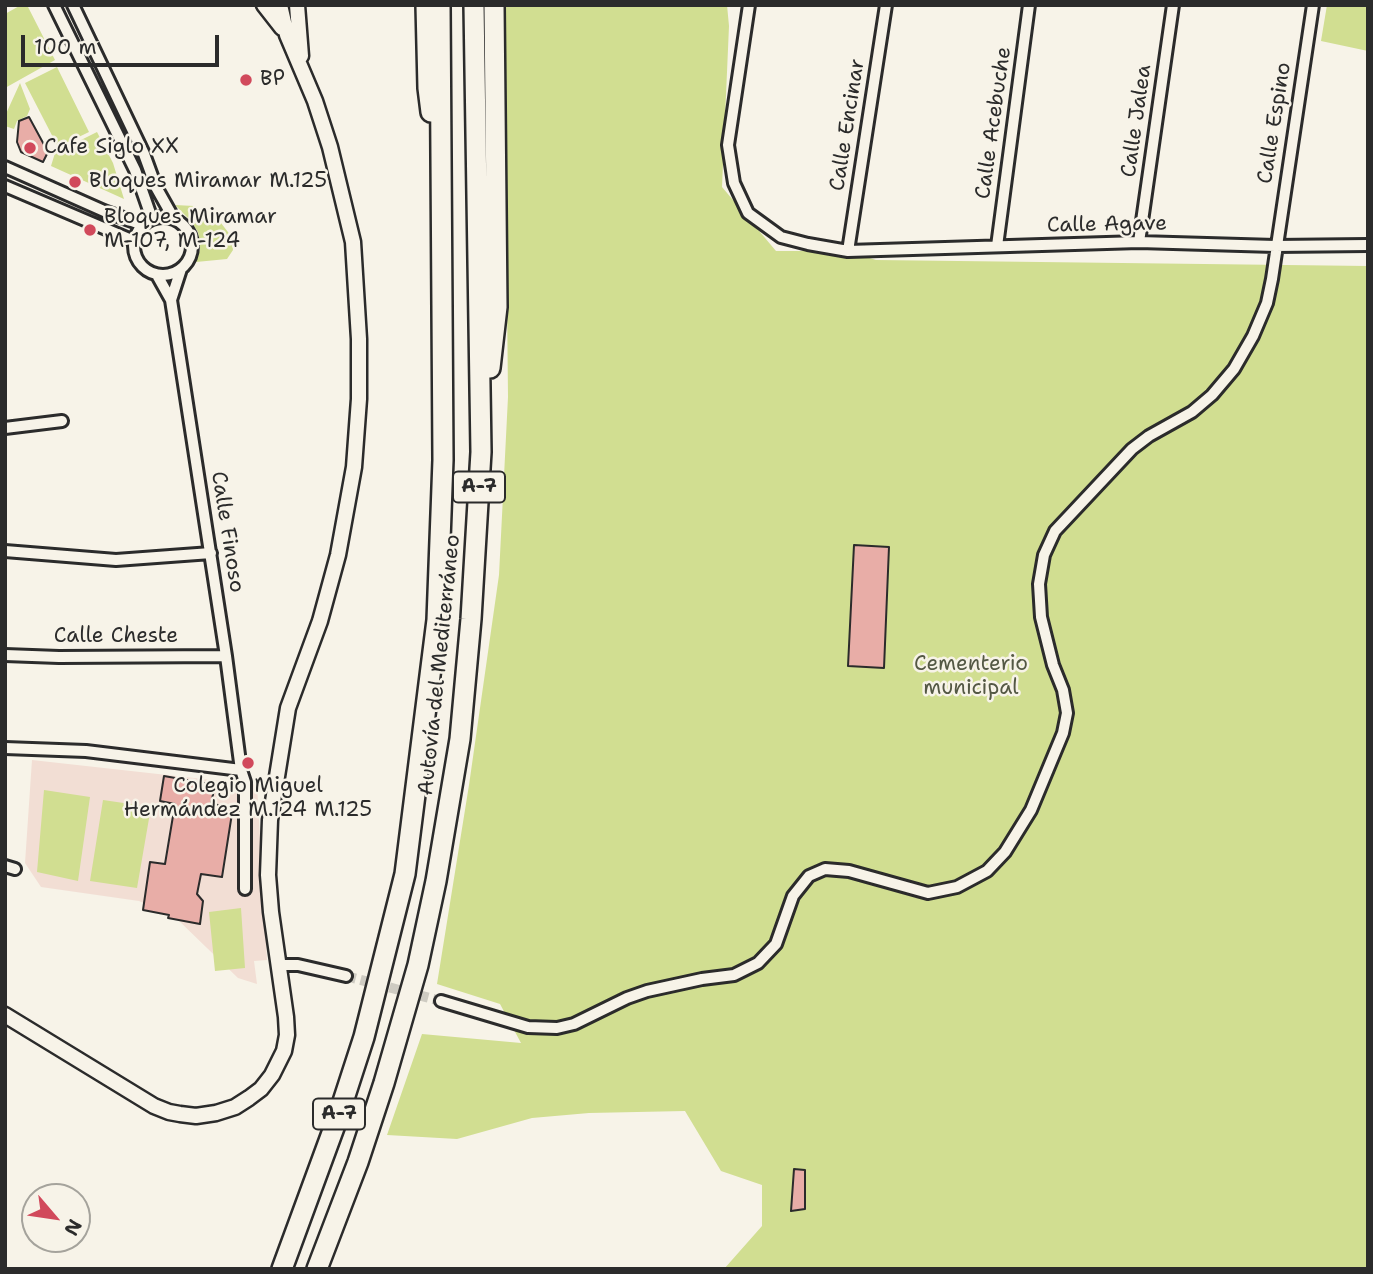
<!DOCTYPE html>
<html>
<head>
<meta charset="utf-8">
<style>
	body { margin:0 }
	#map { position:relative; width:1373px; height:1274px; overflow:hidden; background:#f7f3e8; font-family:"Shantell Sans",sans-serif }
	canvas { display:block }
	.frame { position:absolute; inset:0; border:7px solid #2b2b2b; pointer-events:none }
	.north { position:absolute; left:21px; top:1183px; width:70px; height:70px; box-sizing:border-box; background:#f7f3e8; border:2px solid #a5a39c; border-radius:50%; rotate:119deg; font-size:19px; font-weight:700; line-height:28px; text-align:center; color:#2b2b2b }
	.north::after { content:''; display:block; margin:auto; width:24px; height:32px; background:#d1495b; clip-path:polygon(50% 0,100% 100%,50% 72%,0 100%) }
	.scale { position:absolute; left:21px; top:35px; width:198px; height:32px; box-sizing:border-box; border:4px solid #2b2b2b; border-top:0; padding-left:9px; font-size:21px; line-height:24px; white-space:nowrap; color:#2b2b2b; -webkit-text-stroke:5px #f7f3e8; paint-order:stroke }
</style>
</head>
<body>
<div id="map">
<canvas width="1373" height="1274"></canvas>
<div class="frame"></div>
<div class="north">N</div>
<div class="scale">100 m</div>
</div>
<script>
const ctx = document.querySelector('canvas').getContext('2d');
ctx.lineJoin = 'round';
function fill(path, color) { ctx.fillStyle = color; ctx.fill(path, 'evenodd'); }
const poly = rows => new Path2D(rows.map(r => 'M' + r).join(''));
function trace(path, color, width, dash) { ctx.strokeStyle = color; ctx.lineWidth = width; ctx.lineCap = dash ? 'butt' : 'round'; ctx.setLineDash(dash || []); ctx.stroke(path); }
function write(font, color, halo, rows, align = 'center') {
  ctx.font = font + ' "Shantell Sans",sans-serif'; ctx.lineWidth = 5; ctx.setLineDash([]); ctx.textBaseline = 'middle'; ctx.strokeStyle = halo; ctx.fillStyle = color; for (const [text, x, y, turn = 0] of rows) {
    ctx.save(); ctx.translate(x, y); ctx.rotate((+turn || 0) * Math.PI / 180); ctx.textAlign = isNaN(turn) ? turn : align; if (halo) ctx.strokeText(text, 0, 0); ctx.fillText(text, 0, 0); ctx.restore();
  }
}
fill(poly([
	[32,760,257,785,267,960,254,961,257,984,238,978,176,918,139,901,41,887,25,863]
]), '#f2ded4');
fill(poly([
	[21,5,27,5,55,60,5,88,5,14],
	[504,5,727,5,729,26,722,187,776,251,848,251,876,260,1368,266,1368,1269,724,1269,762,1226,762,1185,721,1171,685,1111,589,1113,532,1118,457,1139,387,1135,422,1034,521,1043,500,1004,437,984,469,785,499,575,508,397],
	[1327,5,1368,5,1368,51,1321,41],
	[57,67,89,132,58,147,25,83],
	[20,83,30,109,27,116,17,121,14,129,5,126,5,116],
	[97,132,113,163,124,199,51,166,55,153],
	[175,205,194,206,221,223,231,236,233,250,227,259,196,262,200,249,198,232,190,220],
	[44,790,90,797,78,881,37,872],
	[103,800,151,807,137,888,90,881],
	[241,908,245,968,215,971,209,912]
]), '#d1de91');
const building = poly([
	[29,117,48,152,43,162,21,152,17,142,19,121,29,117],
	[854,545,889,547,884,668,848,666,854,545],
	[164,776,215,785,211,804,233,807,222,877,201,874,197,894,203,901,200,924,168,918,169,915,143,910,150,862,165,864,175,804,160,801,164,776],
	[794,1169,805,1170,805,1209,791,1211,794,1169]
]);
fill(building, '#e8ada7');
trace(building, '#2b2b2b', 2);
trace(poly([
	[346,976,441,1001]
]), '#cecbc2', 10, [10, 5]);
const minor = poly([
	[54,5,135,170,152,219],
	[73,5,144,154,156,187,174,219],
	[749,5,728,145,734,183,748,213,781,237,808,244,848,251,1139,242,1275,246,1368,245],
	[5,167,104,211,143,225],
	[5,186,134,241],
	'134 246a29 29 0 1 1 58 0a29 29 0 1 1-58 0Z',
	[1139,242,1173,5],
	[997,246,1029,5],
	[848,251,886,5],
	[157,275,171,300,226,656,241,770,245,782,245,889],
	[171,300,181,269],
	[5,428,62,421],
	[5,551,116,560,211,553],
	[5,655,59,657,226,656],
	[5,748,86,751,241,770],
	[5,866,15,869],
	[278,965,298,965,346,976],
	[441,1001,528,1027,557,1028,574,1024,627,998,647,991,702,979,734,975,758,963,776,944,793,896,809,876,825,869,849,871,928,893,957,887,987,871,1005,852,1031,810,1063,733,1067,713,1063,690,1053,665,1041,617,1039,584,1044,555,1055,531,1132,449,1149,436,1192,412,1212,395,1234,369,1253,336,1267,303,1272,279,1313,5]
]);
const tertiary = poly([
	[264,5,282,28],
	[297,5,301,56],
	[5,1015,154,1106,169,1112,180,1114,196,1116,216,1113,235,1107,249,1098,261,1089,272,1075,284,1051,287,1035,286,1017,271,912,268,875,270,820,288,708,320,621,338,555,354,467,359,399,359,339,353,242,330,147,315,101,287,35,280,5]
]);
const motorway = poly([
	[426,5,428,88,431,112],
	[490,368,497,307,494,5],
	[282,1269,339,1114,364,1037,405,874,437,620,443,460,440,5],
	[317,1269,358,1162,384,1083,418,965,436,881,460,739,471,619,481,452,474,5]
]);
trace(minor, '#2b2b2b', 16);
trace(tertiary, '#2b2b2b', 19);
trace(motorway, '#2b2b2b', 24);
trace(minor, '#f7f3e8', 10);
trace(tertiary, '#f7f3e8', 14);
trace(motorway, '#f7f3e8', 19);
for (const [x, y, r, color] of [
	[246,80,7,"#d1495b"],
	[30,148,7,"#d1495b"],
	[75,182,7,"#d1495b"],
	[90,230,7,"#d1495b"],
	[248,763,7,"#d1495b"]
]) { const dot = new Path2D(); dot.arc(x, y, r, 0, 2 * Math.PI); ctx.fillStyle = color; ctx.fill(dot); trace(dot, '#f7f3e8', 2.5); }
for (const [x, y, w] of [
	[479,487,52],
	[339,1114,52]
]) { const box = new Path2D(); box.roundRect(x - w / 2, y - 15.5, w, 31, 5); ctx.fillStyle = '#f7f3e8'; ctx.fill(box); trace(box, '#2b2b2b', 2); }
write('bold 19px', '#2b2b2b', null, [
	["A-7",479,487],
	["A-7",339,1114]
]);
write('21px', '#2b2b2b', '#f7f3e8', [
	["BP",260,80],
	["Cafe Siglo XX",44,148],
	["Bloques Miramar M.125",89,182],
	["Bloques Miramar",104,218],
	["M-107, M-124",104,242],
	["Colegio Miguel",248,787,"center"],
	["Hermández M.124 M.125",248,811,"center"]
], 'left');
write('21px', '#2b2b2b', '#f7f3e8', [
	["Calle Jalea",1137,121,-82],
	["Calle Acebuche",994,123,-82],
	["Calle Espino",1275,123,-81],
	["Calle Encinar",848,125,-81],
	["Calle Agave",1107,225,-1],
	["Calle Finoso",227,532,81],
	["Calle Cheste",116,637],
	["Autovía del Mediterráneo",440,665,-84]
]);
write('21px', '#545844', '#f7f3e8', [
	["Cementerio",971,665],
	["municipal",971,689]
]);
</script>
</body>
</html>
